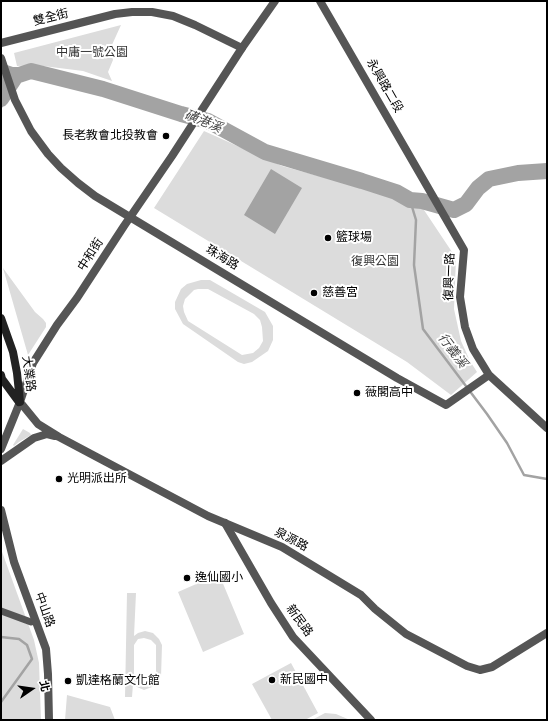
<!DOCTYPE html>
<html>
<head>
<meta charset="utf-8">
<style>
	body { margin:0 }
	#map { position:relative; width:548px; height:721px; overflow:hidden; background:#fff; font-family:"Roboto Condensed","Noto Sans TC",sans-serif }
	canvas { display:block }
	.frame { position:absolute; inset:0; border:2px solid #000; pointer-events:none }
	.north { position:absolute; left:12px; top:669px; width:40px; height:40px; -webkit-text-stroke:3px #fff; paint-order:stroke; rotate:77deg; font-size:11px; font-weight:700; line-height:16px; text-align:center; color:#000 }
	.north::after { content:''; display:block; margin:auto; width:14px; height:18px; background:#000; clip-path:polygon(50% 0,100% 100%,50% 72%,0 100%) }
</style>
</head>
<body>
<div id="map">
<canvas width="548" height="721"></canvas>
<div class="frame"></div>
<div class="north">北</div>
</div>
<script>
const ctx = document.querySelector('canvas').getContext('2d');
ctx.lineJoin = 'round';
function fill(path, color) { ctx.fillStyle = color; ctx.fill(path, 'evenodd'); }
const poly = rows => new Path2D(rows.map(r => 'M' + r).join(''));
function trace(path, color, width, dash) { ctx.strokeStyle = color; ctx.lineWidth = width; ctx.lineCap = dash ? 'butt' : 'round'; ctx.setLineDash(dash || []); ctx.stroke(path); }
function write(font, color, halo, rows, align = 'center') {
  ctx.font = font + ' "Roboto Condensed","Noto Sans TC",sans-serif'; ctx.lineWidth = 4; ctx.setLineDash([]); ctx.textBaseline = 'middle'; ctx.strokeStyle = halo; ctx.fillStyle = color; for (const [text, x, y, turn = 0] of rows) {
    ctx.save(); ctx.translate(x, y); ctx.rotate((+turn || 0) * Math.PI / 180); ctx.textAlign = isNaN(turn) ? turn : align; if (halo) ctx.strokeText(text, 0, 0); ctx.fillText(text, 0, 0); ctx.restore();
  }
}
fill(poly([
	[121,25,111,47,113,60,108,72,112,81,83,71,35,65,17,66,14,53],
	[204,131,282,166,370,190,418,201,456,258,454,309,461,341,470,361,477,372,451,395,407,362,154,208],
	[3,268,35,312,43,319,46,323,46,327,28,355],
	[201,280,210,280,265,312,273,326,273,340,268,351,252,362,244,364,238,362,183,324,175,309,175,302,181,289,187,284],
	[198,289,208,289,254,314,260,320,262,327,263,341,259,348,253,353,242,355,188,321,184,312,183,306,185,299,194,290],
	[23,429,30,433,31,435,19,442,14,446,13,445],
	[1,549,34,640,39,663,41,720,1,720],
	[219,574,244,634,203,652,178,592],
	[127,593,136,593,134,636,138,633,145,631,153,633,159,639,162,645,161,677,152,687,144,690,137,687,133,684,132,697,125,697],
	[144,638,151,640,156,645,156,674,149,682,144,683,140,682,134,675,134,645,138,639],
	[291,663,318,713,305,720,272,720,252,684],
	[67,695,110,707,115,720,64,720,65,720],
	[325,713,336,714,350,720,312,720]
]), '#dcdcdc');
fill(poly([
	[1,63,13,67,23,67,26,78,18,81,4,104,1,110],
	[271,169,302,188,275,234,244,215]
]), '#a3a3a3');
trace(poly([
	[410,200,416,220,414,265,423,329,487,414,507,443,524,475,547,479],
	[1,637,19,639,27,645,32,659,1,702]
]), '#a3a3a3', 2.5);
trace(poly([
	[1,99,16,76,31,71,103,89,181,114,208,121,265,152,362,181,396,192,410,200,422,201,454,210,466,204,478,188,489,179,518,173,547,171]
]), '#a3a3a3', 16);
trace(poly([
	[1,611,31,622]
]), '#555', 7);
trace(poly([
	[320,1,464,250,460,297,465,327,473,349,489,375,547,428],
	[1,43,115,14,132,12,152,12,173,16,195,25,242,48],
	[1,58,15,100,31,131,48,154,61,168,78,183,95,196,397,378,446,405,489,375],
	[1,510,14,562,46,649,48,674,49,720],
	[225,523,271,603,293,637,371,720]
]), '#555', 8);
trace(poly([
	[20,402,38,424,59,437,208,516,282,547,361,595,375,609,406,634,467,666,480,670,492,667,547,633],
	[1,449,20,402,33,363,57,325,77,298,124,226,172,156,242,48,275,1],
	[1,461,34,438,47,434,55,436]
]), '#555', 8);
trace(poly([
	[1,318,13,352,17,373,20,402],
	[1,375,2,379,19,402]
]), '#222', 8);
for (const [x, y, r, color] of [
	[166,136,4,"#000"],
	[328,238,4,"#000"],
	[314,293,4,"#000"],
	[357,393,4,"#000"],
	[59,479,4,"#000"],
	[187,578,4,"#000"],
	[272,680,4,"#000"],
	[68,681,4,"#000"]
]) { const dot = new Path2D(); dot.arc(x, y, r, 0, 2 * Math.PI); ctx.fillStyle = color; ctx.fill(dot); trace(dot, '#fff', 1.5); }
write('12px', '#000', '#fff', [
	["雙全街",51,18,-14],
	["永興路二段",384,86,60],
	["中和街",91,255,-57],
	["珠海路",222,258,31],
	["復興一路",450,277,-88],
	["大業路",28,374,82],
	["泉源路",291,540,28],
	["中山路",44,610,70],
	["新民路",299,621,54]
]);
write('12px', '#333', '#fff', [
	["中庸一號公園",92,53],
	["復興公園",375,262]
]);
write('12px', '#000', '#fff', [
	["長老教會北投教會",158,136,"right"],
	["籃球場",336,238],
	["慈善宮",322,293],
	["薇閣高中",365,393],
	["光明派出所",67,479],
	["逸仙國小",195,578],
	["新民國中",280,680],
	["凱達格蘭文化館",76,681]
], 'left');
write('italic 13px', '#444', '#fff', [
	["磺港溪",203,122,22],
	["行義溪",452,351,53]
]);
</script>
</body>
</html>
